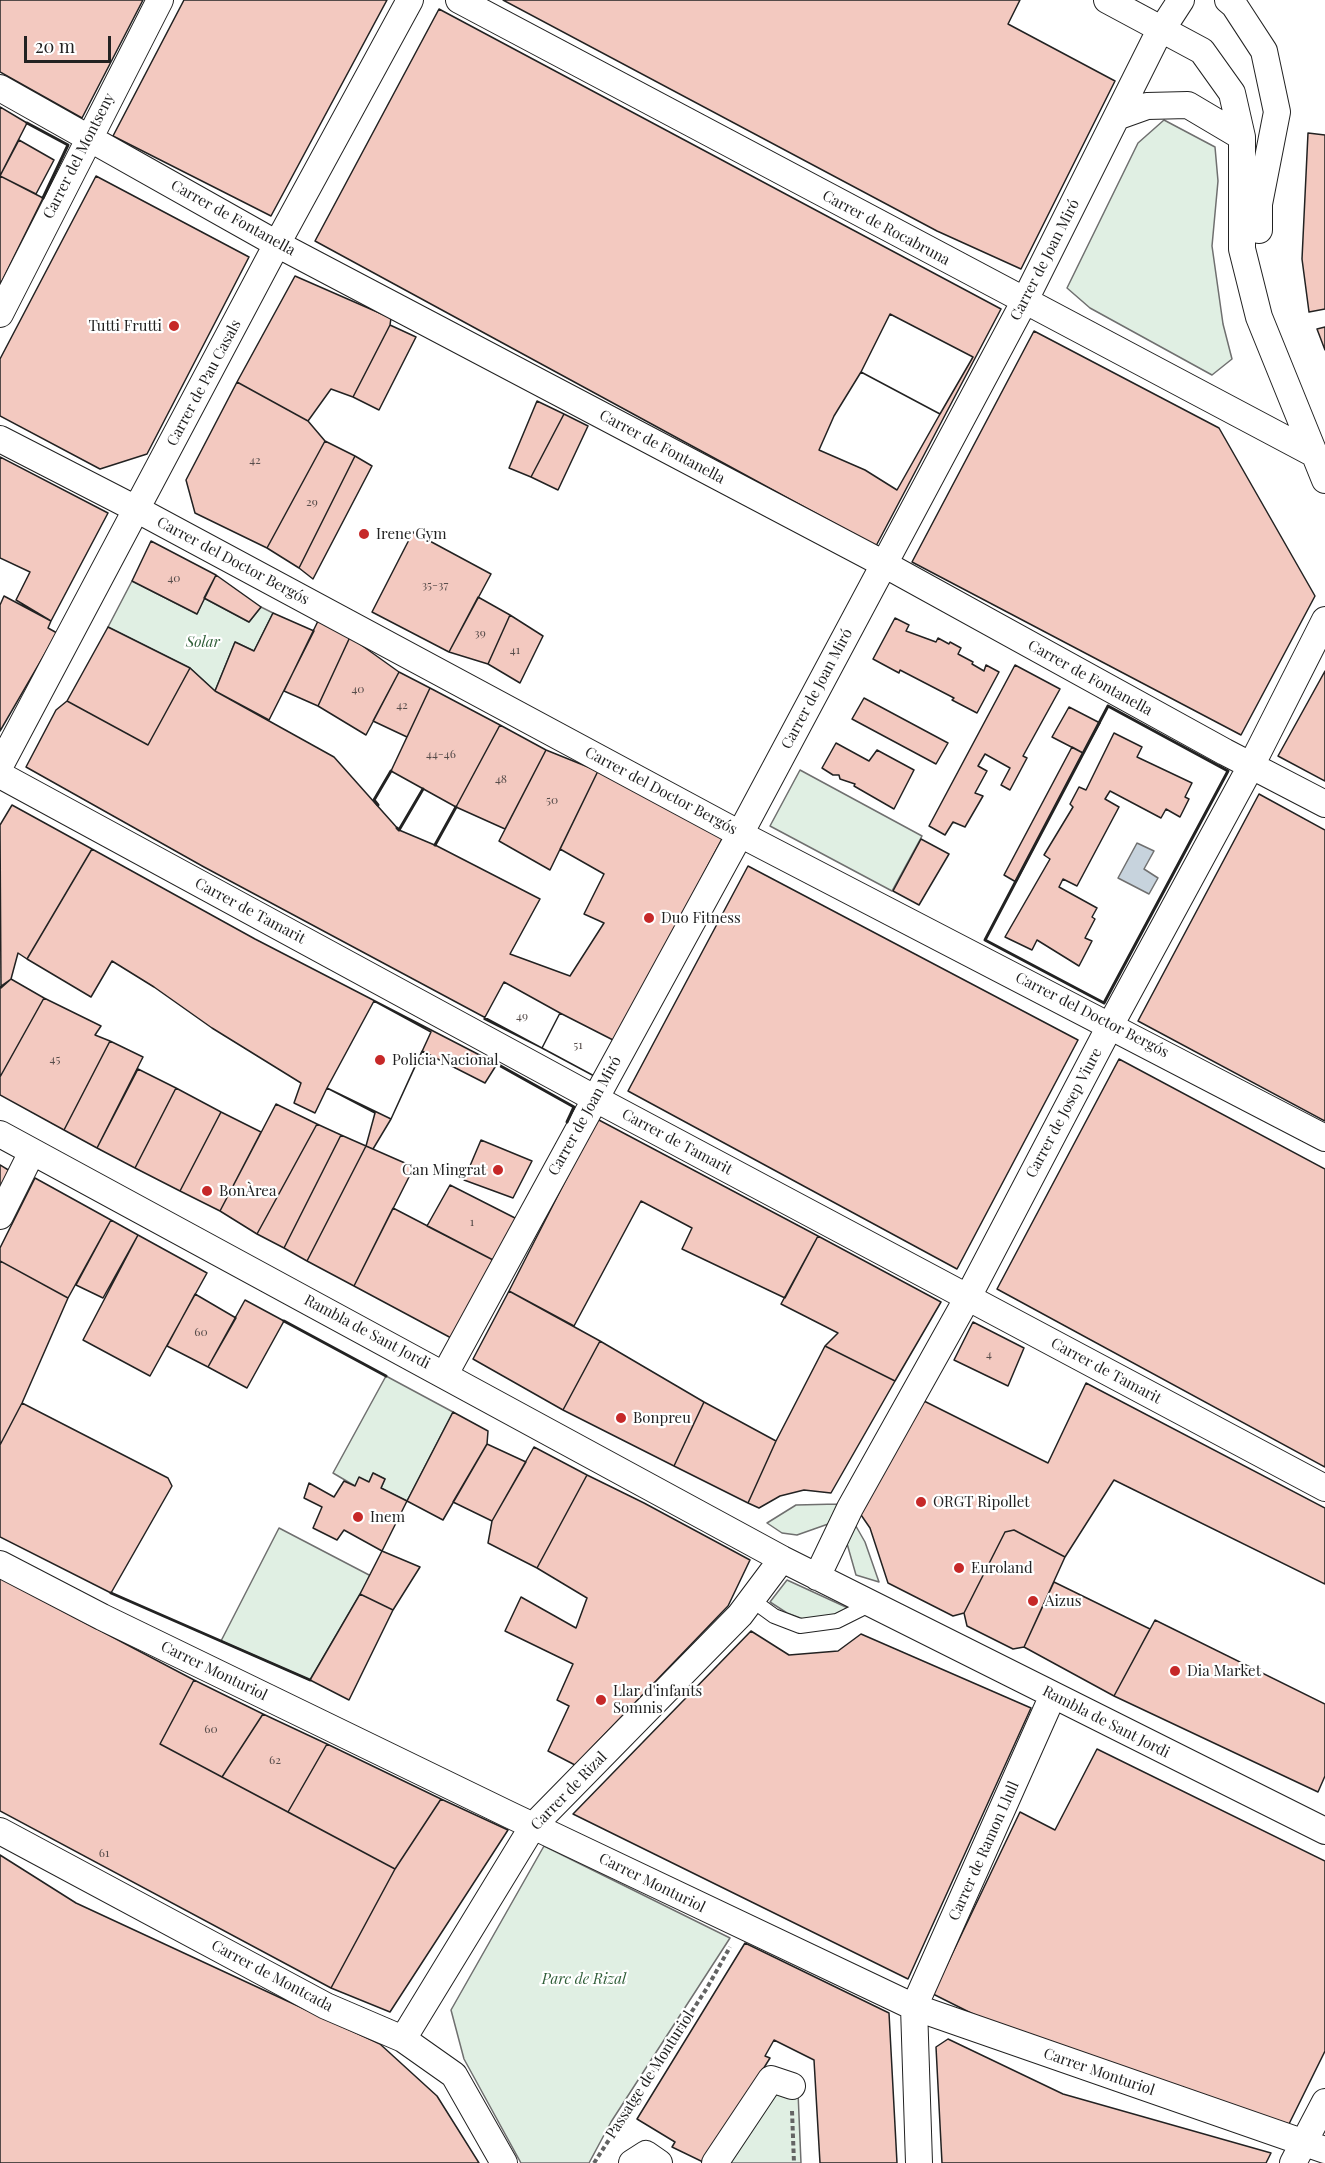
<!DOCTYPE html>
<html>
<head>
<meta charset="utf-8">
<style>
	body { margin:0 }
	#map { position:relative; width:1325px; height:2163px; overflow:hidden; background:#fff; font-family:"Playfair Display",serif }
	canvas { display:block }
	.scale { position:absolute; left:24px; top:36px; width:87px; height:27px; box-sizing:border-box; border:3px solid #222; border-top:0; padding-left:8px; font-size:18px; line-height:21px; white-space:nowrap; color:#222; -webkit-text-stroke:4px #fff; paint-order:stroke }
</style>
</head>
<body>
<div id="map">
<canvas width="1325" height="2163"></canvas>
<div class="scale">20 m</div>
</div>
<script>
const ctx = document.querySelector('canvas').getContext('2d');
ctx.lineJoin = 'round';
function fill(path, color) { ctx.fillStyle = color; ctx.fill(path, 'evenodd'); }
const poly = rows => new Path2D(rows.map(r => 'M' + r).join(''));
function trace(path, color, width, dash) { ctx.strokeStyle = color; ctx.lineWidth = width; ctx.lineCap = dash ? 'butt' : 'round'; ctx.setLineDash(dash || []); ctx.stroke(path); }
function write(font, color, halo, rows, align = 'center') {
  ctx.font = font + ' "Playfair Display",serif'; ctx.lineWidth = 4.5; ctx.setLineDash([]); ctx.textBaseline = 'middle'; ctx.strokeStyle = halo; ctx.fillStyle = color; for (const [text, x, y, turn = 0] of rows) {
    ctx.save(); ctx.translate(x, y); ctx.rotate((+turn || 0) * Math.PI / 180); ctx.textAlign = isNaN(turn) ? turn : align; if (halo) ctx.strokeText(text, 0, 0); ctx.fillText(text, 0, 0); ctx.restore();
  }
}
const green = poly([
	[1164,120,1215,147,1218,181,1212,246,1223,324,1232,359,1212,375,1090,308,1067,288,1138,143,1164,120],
	[132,581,197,614,204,598,249,622,261,607,273,613,254,651,235,642,215,691,190,668,108,627,132,581],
	[800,770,922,836,892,891,770,826,800,770],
	[386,1376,453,1412,407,1501,381,1488,385,1479,373,1473,369,1482,359,1478,355,1486,333,1473,386,1376],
	[838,1504,831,1523,797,1535,782,1533,767,1523,796,1505,838,1504],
	[853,1521,865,1542,879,1582,856,1575,846,1540,853,1521],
	[279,1528,371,1576,310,1680,221,1641,279,1528],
	[787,1580,848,1608,832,1616,803,1619,787,1613,770,1602,787,1580],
	[544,1846,730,1938,611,2122,589,2163,521,2163,464,2059,451,2010,544,1846],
	[767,2083,798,2092,801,2163,720,2163,767,2083]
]);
fill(green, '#e0efe3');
trace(green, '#6f6f6f', 1.5);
const water = poly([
	[1137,843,1154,851,1144,869,1158,878,1149,894,1118,878,1137,843]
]);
fill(water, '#c7d3dd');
trace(water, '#6f6f6f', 1.5);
const building = poly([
	[0,0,143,0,82,118,0,72,0,0],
	[184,0,387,0,271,216,113,136,184,0],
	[503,0,1020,0,1008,24,1115,81,1021,269,937,231,503,0],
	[439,9,1001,309,876,546,315,241,439,9],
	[0,107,27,123,0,176,43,198,0,285,0,107],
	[1308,133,1325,135,1325,309,1309,312,1302,259,1308,133],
	[19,140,54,160,36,194,0,176,19,140],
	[96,176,249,257,147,454,100,469,0,416,0,359,96,176],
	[295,276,391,318,390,325,353,397,331,389,308,421,237,382,295,276],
	[890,314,973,357,940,414,861,372,890,314],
	[390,325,416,337,379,410,353,397,390,325],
	[1325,327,1325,350,1317,329,1325,327],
	[1034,331,1219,428,1315,596,1241,735,912,562,1034,331],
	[861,372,940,414,897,490,865,470,819,450,834,416,861,372],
	[237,382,308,421,325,441,267,548,195,513,186,480,237,382],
	[537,401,564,414,531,477,509,468,537,401],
	[564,414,588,426,558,490,531,477,564,414],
	[325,441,355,456,299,568,267,548,325,441],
	[355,456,372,466,313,579,299,568,355,456],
	[0,457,108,513,51,621,16,600,30,572,0,558,0,457],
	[413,532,491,574,449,652,372,612,413,532],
	[151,541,216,575,197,614,132,581,151,541],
	[216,575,261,607,249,622,204,598,216,575],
	[4,596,51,621,48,628,57,633,0,731,0,605,4,596],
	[478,597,510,615,488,664,449,652,478,597],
	[273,613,314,631,269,720,215,691,235,642,254,651,273,613],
	[510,615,543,636,520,683,488,664,510,615],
	[895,618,909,625,906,631,936,642,938,638,949,644,950,642,961,648,958,654,973,662,972,664,984,671,986,665,999,672,977,713,952,700,954,698,900,670,899,673,873,659,895,618],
	[318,621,350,637,318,706,284,691,318,621],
	[108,627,190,668,148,745,67,701,108,627],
	[350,637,399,672,366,735,318,706,350,637],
	[1015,665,1060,689,1023,756,1027,758,1010,790,1001,785,1010,768,985,754,978,766,987,771,975,793,983,796,965,827,953,822,945,835,929,826,1015,665],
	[190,668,215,691,334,757,399,830,437,846,540,899,510,954,570,976,604,923,584,914,604,874,560,849,598,771,723,837,596,1077,204,867,26,767,56,710,67,701,148,745,190,668],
	[1325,671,1325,781,1278,756,1325,671],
	[399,672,430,688,407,737,373,721,399,672],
	[430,688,500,725,456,807,391,771,430,688],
	[864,698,948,743,936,764,852,719,864,698],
	[1069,707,1100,723,1083,753,1052,737,1069,707],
	[500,725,546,750,505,829,456,807,500,725],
	[1114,733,1142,747,1137,757,1192,783,1185,797,1189,799,1180,817,1166,809,1161,818,1110,791,1105,799,1119,807,1077,886,1063,879,1059,887,1097,908,1092,917,1095,919,1085,938,1092,941,1079,966,1037,940,1032,950,1005,937,1050,859,1044,855,1073,807,1070,804,1079,787,1086,790,1114,733],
	[836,743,869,761,877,750,914,770,894,809,854,786,855,784,840,779,839,775,833,775,822,768,836,743],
	[1072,747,1083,753,1016,882,1004,875,1072,747],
	[546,750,598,771,550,870,499,841,546,750],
	[1259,794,1325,830,1325,1121,1138,1021,1259,794],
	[12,805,92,849,27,959,18,953,11,979,1,988,0,825,12,805],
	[921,839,949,854,919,905,893,891,921,839],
	[92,849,255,939,497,1064,485,1083,422,1051,391,1119,373,1149,366,1146,375,1113,327,1088,315,1113,294,1103,301,1083,212,1028,154,987,112,961,91,997,27,959,92,849],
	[748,866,1078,1040,957,1269,628,1091,748,866],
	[11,979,44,998,0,1077,0,987,11,979],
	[504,982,560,1013,542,1048,484,1019,504,982],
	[44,998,101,1026,95,1035,110,1041,64,1130,0,1095,0,1077,44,998],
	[374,1001,431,1032,391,1119,327,1088,374,1001],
	[560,1013,615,1041,596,1077,542,1048,560,1013],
	[110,1041,143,1057,97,1148,64,1130,110,1041],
	[1119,1059,1325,1169,1325,1467,997,1289,1119,1059],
	[138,1069,176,1088,135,1168,97,1148,138,1069],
	[176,1088,221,1112,180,1191,135,1168,176,1088],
	[276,1104,317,1124,257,1234,220,1211,276,1104],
	[221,1112,261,1132,220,1211,180,1191,221,1112],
	[597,1119,818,1236,785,1298,682,1249,692,1228,641,1201,574,1326,509,1291,597,1119],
	[317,1124,341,1135,284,1248,257,1234,317,1124],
	[341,1135,366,1146,307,1261,284,1248,341,1135],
	[481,1140,532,1161,513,1198,464,1180,481,1140],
	[366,1146,414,1167,354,1286,307,1261,366,1146],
	[0,1165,10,1171,0,1191,0,1165],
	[35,1178,111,1220,68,1298,0,1261,0,1248,35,1178],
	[450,1185,517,1219,495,1261,427,1226,450,1185],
	[393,1208,495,1261,453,1339,354,1286,393,1208],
	[111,1220,138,1235,103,1298,76,1285,111,1220],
	[138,1235,207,1273,150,1376,83,1340,138,1235],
	[818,1236,941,1302,895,1381,825,1346,838,1333,781,1304,818,1236],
	[0,1261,68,1298,22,1403,0,1445,0,1261],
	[509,1291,600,1341,563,1410,473,1359,509,1291],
	[195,1294,236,1318,208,1367,167,1346,195,1294],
	[245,1300,284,1321,247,1388,208,1367,245,1300],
	[973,1322,1024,1348,1008,1386,954,1360,973,1322],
	[600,1341,704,1402,674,1466,563,1410,600,1341],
	[825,1346,895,1381,831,1493,804,1490,780,1496,759,1508,748,1503,776,1441,825,1346],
	[1086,1383,1325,1508,1325,1584,1114,1480,1065,1557,1014,1530,1005,1532,964,1613,953,1616,888,1583,870,1528,859,1512,924,1401,1048,1463,1086,1383],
	[704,1402,776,1441,748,1503,674,1466,704,1402],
	[22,1403,168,1478,172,1486,111,1593,0,1537,0,1445,22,1403],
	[453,1412,488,1431,487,1444,443,1520,407,1501,453,1412],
	[487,1444,526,1462,492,1521,453,1502,487,1444],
	[534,1447,587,1475,537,1568,488,1543,492,1521,534,1447],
	[373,1473,385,1479,381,1488,407,1501,382,1551,344,1530,337,1540,313,1528,322,1507,304,1498,309,1483,334,1497,344,1481,355,1486,359,1477,369,1482,373,1473],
	[587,1475,644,1503,750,1560,728,1606,575,1765,548,1751,569,1706,557,1700,573,1664,505,1631,521,1597,576,1628,587,1598,537,1568,587,1475],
	[1014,1530,1065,1557,1024,1647,1013,1649,967,1626,964,1613,1005,1532,1014,1530],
	[382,1551,420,1567,393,1610,360,1594,382,1551],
	[0,1578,194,1680,160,1744,395,1869,331,1988,0,1811,0,1578],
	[1054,1582,1150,1629,1114,1696,1024,1647,1054,1582],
	[360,1594,393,1610,349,1700,310,1680,360,1594],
	[1155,1620,1325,1704,1325,1776,1318,1792,1114,1696,1155,1620],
	[751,1631,789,1655,838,1651,861,1634,1031,1708,908,1979,573,1814,751,1631],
	[194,1680,263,1714,222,1777,160,1744,194,1680],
	[263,1714,327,1744,288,1812,222,1777,263,1714],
	[327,1744,441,1799,395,1869,288,1812,327,1744],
	[1097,1749,1325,1861,1325,2051,1289,2124,1125,2075,1011,2033,933,1994,1020,1812,1055,1830,1097,1749],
	[441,1799,508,1830,390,2012,331,1988,395,1869,441,1799],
	[0,1855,76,1903,380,2044,437,2096,479,2163,0,2163,0,1855],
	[745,1943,889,2013,897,2163,820,2163,814,2060,774,2040,765,2056,770,2058,705,2163,672,2147,675,2142,637,2119,745,1943],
	[948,2039,1063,2094,1271,2153,1266,2163,942,2163,936,2047,948,2039]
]);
fill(building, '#f3c9c0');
trace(building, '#222', 1.5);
const lane = poly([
	[752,1600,774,1616,800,1626,837,1621,871,1604]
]);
const street = poly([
	[459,0,1314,454],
	[1107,0,1202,51,1232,93,1242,137,1242,249,1259,317,1325,480],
	[1228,0,1234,5,1264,51,1277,112,1259,204,1259,230],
	[0,88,277,244,884,564,1225,752,1325,804],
	[1119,116,1147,106,1188,105,1242,137],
	[0,314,160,0],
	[0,439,138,510,740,834,1325,1138],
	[0,766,277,244,410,0],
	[0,775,594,1098,1325,1488],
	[0,1134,782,1559,1325,1831],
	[0,1216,32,1152],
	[445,1374,740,834,1024,302,1155,40,1181,0],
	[0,1564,102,1617,510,1815,914,2007,1325,2150],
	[817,1577,850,1508,968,1297,1111,1024,1251,766,1325,620],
	[0,1831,326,2006,403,2039,454,2075,504,2163],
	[403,2039,533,1826,740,1615,782,1559],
	[632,2163,646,2154,659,2163],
	[715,2163,771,2079,792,2086],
	[919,2163,914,2007,1053,1695],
	[1293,2163,1325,2102]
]);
trace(lane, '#222', 16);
trace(street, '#222', 28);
trace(poly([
	[792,2111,794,2163],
	[594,2163,707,1988,730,1947]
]), '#646464', 4, [4.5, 3]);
trace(lane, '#fff', 14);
trace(street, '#fff', 26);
trace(poly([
	[27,123,68,145,43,198],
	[1108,706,1228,771,1104,1003,985,940,1108,706],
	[378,805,374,800,391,771],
	[397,828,399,830,423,789],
	[435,845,456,807],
	[497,1064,574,1107,567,1122],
	[284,1321,386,1376],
	[111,1593,310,1680]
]), '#222', 3);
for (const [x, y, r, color] of [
	[174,326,6,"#c62828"],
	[364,534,6,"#c62828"],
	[649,918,6,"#c62828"],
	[380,1060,6,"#c62828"],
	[498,1170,6,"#c62828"],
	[207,1191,6,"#c62828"],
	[621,1418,6,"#c62828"],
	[921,1502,6,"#c62828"],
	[358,1517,6,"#c62828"],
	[959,1568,6,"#c62828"],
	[1033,1601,6,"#c62828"],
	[1175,1671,6,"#c62828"],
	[601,1700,6,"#c62828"]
]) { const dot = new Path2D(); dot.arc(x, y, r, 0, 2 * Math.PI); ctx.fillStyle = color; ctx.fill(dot); trace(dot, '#fff', 2); }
write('12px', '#564c4a', null, [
	["42",255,460],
	["29",312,502],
	["40",174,578],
	["35-37",435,585],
	["39",480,633],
	["41",515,650],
	["40",358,689],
	["42",402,705],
	["44-46",441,754],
	["48",501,779],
	["50",552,800],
	["49",522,1016],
	["51",578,1045],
	["45",55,1059],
	["1",472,1222],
	["60",201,1332],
	["4",989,1354],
	["60",211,1729],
	["62",275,1760],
	["61",104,1853]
]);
write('15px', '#222', '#fff', [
	["Carrer del Montseny",79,156,-63],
	["Carrer de Fontanella",233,218,29],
	["Carrer de Rocabruna",886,228,28],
	["Carrer de Joan Miró",1045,260,-63],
	["Carrer de Pau Casals",204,383,-62],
	["Carrer de Fontanella",662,447,28],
	["Carrer del Doctor Bergós",233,561,28],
	["Carrer de Fontanella",1090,678,29],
	["Carrer de Joan Miró",817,689,-62],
	["Carrer del Doctor Bergós",661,791,28],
	["Carrer de Tamarit",250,911,28],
	["Carrer del Doctor Bergós",1092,1015,27],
	["Carrer de Josep Viure",1064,1113,-62],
	["Carrer de Joan Miró",585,1116,-61],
	["Carrer de Tamarit",677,1142,28],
	["Rambla de Sant Jordi",367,1332,28],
	["Carrer de Tamarit",1106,1371,28],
	["Carrer Monturiol",214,1671,26],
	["Rambla de Sant Jordi",1106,1722,27],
	["Carrer de Rizal",569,1791,-46],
	["Carrer de Ramon Llull",984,1851,-66],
	["Carrer Monturiol",652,1883,26],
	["Carrer de Montcada",272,1976,28],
	["Carrer Monturiol",1099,2072,19],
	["Passatge de Monturiol",650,2075,-57]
]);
write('15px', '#222', '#fff', [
	["Tutti Frutti",162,326,"right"],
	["Irene Gym",376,534],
	["Duo Fitness",661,918],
	["Policia Nacional",392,1060],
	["Can Mingrat",486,1170,"right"],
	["BonÀrea",219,1191],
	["Bonpreu",633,1418],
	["ORGT Ripollet",933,1502],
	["Inem",370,1517],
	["Euroland",971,1568],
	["Aizus",1045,1601],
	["Dia Market",1187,1671],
	["Llar d'infants",613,1691],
	["Somnis",613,1708]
], 'left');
write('italic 15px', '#2f5e38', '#fff', [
	["Solar",203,642],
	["Parc de Rizal",584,1979]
]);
</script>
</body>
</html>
